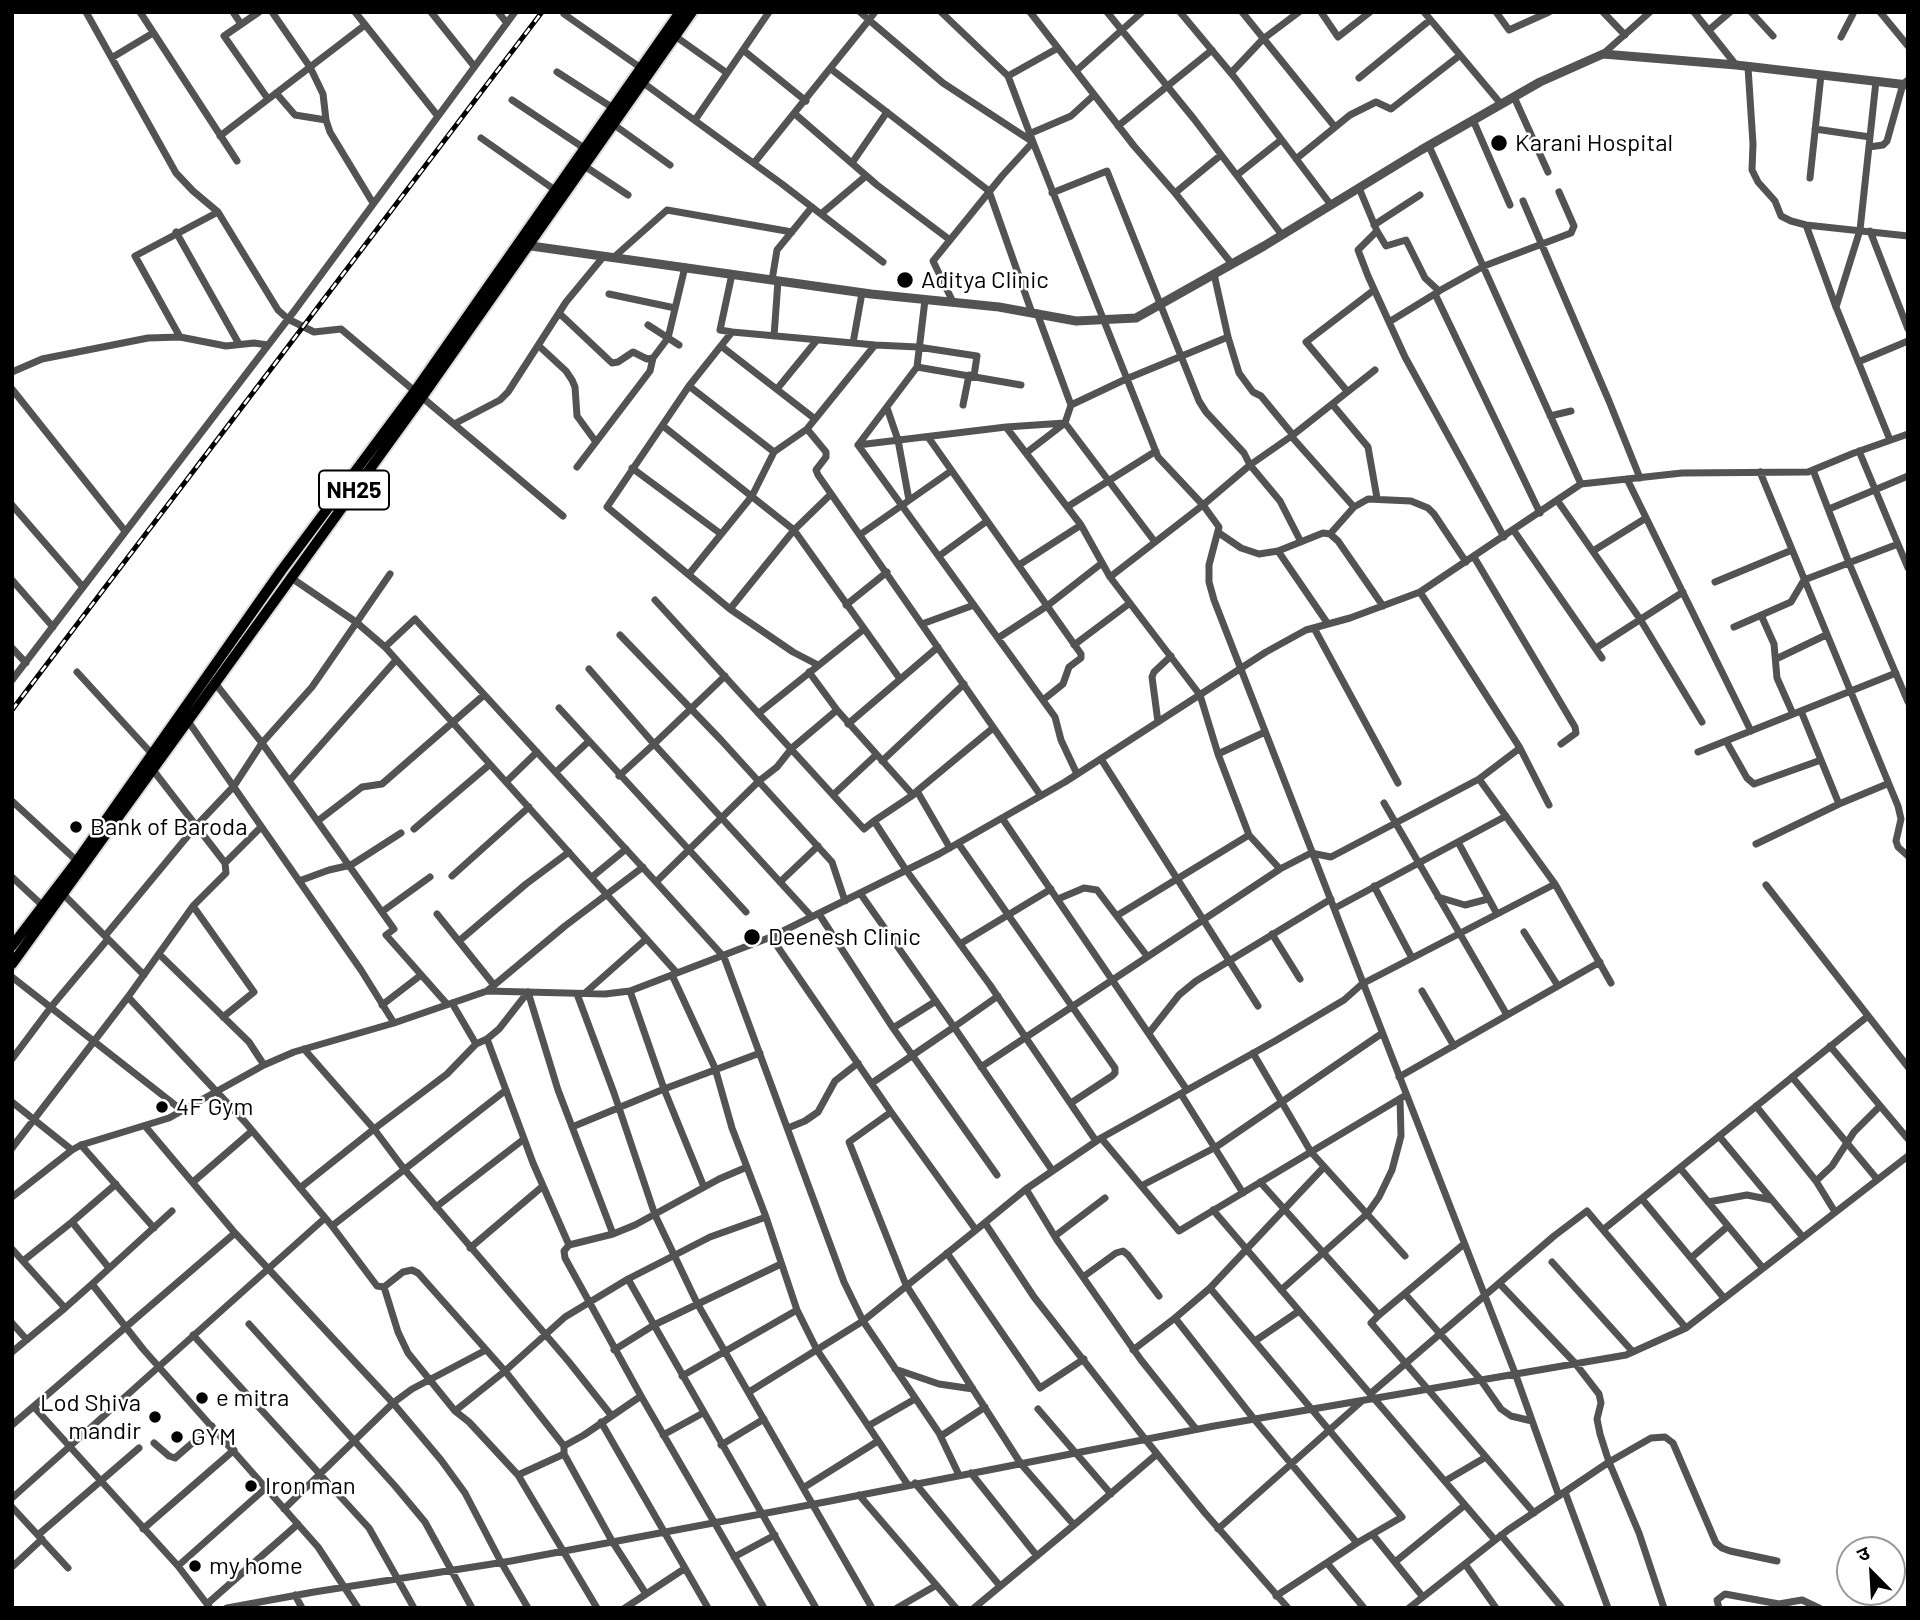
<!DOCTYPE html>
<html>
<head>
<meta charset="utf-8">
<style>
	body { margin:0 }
	#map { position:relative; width:1920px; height:1620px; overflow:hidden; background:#fff; font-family:Barlow,"Noto Sans Devanagari",sans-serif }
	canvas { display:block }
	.frame { position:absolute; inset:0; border:14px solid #000; pointer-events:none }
	.north { position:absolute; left:1836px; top:1536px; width:70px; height:70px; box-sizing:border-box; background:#fff; border:2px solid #999; border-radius:50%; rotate:336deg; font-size:19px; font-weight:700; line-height:28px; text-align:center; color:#000 }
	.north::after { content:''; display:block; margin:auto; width:24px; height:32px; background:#000; clip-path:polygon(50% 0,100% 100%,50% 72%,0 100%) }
</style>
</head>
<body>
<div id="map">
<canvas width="1920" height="1620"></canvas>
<div class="frame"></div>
<div class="north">उ</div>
</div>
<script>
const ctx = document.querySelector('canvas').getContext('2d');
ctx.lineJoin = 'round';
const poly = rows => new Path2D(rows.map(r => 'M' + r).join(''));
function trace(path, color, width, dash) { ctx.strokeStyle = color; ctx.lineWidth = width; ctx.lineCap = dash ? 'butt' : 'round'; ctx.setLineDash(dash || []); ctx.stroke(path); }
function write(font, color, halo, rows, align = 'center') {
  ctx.font = font + ' Barlow,sans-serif'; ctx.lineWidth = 5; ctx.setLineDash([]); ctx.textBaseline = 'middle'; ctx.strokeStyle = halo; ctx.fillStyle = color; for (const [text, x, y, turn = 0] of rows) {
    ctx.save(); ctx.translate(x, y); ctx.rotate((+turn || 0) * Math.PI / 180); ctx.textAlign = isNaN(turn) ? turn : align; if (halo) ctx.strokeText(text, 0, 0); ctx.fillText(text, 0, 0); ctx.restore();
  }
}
const primary = poly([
	[12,946,77,861,281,571,415,391,680,12],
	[12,964,422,397,692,12]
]);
trace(primary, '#dbdbdb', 14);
trace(poly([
	[86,12,176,173,193,191,218,212,278,310,288,319,314,332,341,329,563,516],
	[140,12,237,161],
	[233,12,241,24],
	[259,12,224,36,268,99],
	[272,12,310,67,323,94,326,120,330,132,373,203],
	[355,12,437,115],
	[431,12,474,66],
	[498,12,507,23],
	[860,12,869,20,875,12],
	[941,12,1008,76,1033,142,1002,176,933,261,953,302],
	[1030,12,1134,146,1175,193,1232,264],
	[1107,12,1194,119,1282,235],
	[1180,12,1235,78,1331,205],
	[1242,12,1335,127],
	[1321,12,1338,37,1370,12],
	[1424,12,1501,104],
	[1496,12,1509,30,1549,12],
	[1603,12,1625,35],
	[1694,12,1736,65],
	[1751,12,1773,36],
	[1880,12,1908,46],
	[564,14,641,68],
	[1709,30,1730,12],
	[675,36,727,73],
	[1841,37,1854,12],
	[743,50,806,101],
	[1603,54,1650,12],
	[113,57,153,33],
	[1748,67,1753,144,1752,170,1758,182,1775,201,1781,216,1791,221,1806,225,1908,236],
	[831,69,989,191,1032,313],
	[1076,71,1142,12],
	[557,72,613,108],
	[1231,73,1263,39,1299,12],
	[1008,76,1058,48],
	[1359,78,1430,20],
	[642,82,782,184,883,262],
	[276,93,295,115,326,120],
	[1514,97,1548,172],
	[512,100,584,148],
	[795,114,877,185,950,240],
	[695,120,769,12],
	[1473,120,1510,205],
	[613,124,670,165],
	[1118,126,1212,50],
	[1815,129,1870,137],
	[1029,134,1071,116,1094,95],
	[220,136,365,25],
	[481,138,555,190],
	[1429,146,1581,484],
	[1869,147,1883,145,1887,141,1903,84,1908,80],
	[1296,159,1350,115,1376,102,1391,109,1459,56],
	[754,163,869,20,943,83,1033,142,1158,457,1203,505,1219,527,1209,565,1209,582,1214,600,1515,1373,1559,1496],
	[852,163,887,112],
	[583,165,628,195],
	[1237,175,1281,140],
	[1810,178,1821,75],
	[1359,188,1377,231,1358,250,1368,276,1405,357,1504,537],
	[1052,193,1107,171,1199,401,1206,412,1244,453,1250,465,1280,501,1301,542],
	[1175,193,1221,155],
	[1523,201,1609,401,1640,478],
	[821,214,866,176],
	[1374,225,1420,195],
	[1806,225,1836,307,1890,440],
	[1377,231,1386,246,1406,240,1425,278,1439,291,1484,266,1571,233,1574,226,1559,192],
	[1870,231,1908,329],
	[176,232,239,344],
	[613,258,667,210,792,232],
	[732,274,720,330,732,332,689,386,607,507,730,609,793,652,818,665],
	[1214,274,1228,337],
	[772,280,777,250,812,207],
	[609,294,675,308],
	[1435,294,1540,513],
	[925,300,917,367,858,445,1006,427,1081,525,1110,577],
	[1836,307,1860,230,1876,81],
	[559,313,612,363,618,362,633,352,647,359,653,358,668,338,685,267],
	[1389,322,1438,292],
	[648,325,679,345],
	[774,336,778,281],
	[180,337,135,256,218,212],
	[853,343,862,293],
	[875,345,918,347,977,356,974,376],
	[539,346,566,371,572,380,575,387,577,416,596,442],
	[721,346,815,419],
	[1858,362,1908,341],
	[917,367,1021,385],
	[1375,370,1293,435,1250,465,1203,505,1110,577,1200,695,1218,754,1249,835,1280,869,1311,853,1331,857,1479,779,1520,748],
	[12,372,42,359,148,338,180,337,226,346,254,343,268,345],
	[689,386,774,452],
	[12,389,125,531],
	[777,389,817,340],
	[1347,391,1306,342,1374,290],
	[1332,404,1368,447,1377,498],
	[963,405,969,375],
	[1071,405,1126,379,1228,337,1239,373,1253,392,1261,396,1293,435],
	[887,408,898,440,909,500],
	[1550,416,1571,411],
	[454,424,500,400,508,392,566,302,604,256],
	[663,426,794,530,730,609],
	[1006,427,1065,423,1155,542],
	[807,429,826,452,826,457,816,470,818,475,1041,796],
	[1291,436,1354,507],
	[928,437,1081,654,1081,658,1069,667,1063,684,1043,700],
	[858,445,1055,717,1061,740,1077,774],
	[1859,451,1908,568],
	[1026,453,1065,423,1071,405,1037,313],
	[577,467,650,371,653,358],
	[632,468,721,534],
	[1813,470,1849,563,1908,702],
	[1760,472,1898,806,1901,819,1896,841,1898,847,1908,856],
	[1627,479,1751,731],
	[831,494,794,530,900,679],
	[1557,500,1640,619,1702,722],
	[12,505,83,587],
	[1067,507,1156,451],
	[1829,509,1908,476],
	[1514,531,1602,658],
	[1219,533,1241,548,1259,554,1278,551,1323,533,1330,534,1338,541,1383,606],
	[861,534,951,471],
	[1330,534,1354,507,1368,499,1411,501,1428,508,1434,514,1466,562],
	[1278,551,1328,624],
	[1593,551,1646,518],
	[939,556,987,521],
	[1474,557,1575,727,1576,733,1561,744],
	[1019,565,1081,525],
	[689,574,752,496,774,452,807,429,875,345,732,332],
	[290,577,356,622,385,647,415,619,656,882,759,781,777,767,792,748,837,710,809,672],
	[12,580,53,627],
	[1715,582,1792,550],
	[1420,592,1520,748,1549,805],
	[655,600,864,829,874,821,906,870,990,985,1096,1141],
	[846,605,887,572],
	[1761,615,1774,644,1777,678,1793,714],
	[922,624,974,605],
	[1734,627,1791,602,1804,580,1898,544],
	[1314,628,1398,783],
	[620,635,721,740,832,862,845,901],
	[998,638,1047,606,1102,563],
	[1074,645,1130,603],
	[385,647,677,973],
	[12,648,26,663],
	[1596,648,1683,592],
	[1776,659,1826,635],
	[589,669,654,744,725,676],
	[77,672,152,754],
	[12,680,295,310,515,12],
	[215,683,262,743,312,687,390,574],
	[559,708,746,912],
	[837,710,913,795,917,791,950,848],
	[1801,711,1839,804],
	[759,713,864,629],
	[188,721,361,970,394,1023],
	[1158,722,1152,677,1154,672,1171,656],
	[848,724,938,647],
	[1726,741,1747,778,1754,784,1821,760],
	[1698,752,1896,673],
	[1218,754,1265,732],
	[1101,759,1258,1006],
	[882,761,964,684],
	[556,772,588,742],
	[619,776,654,744,812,917],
	[1479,779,1555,884,1611,983],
	[290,780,396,660],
	[506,782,537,752],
	[917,791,993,728],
	[833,795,876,755],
	[12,801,77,861],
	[1384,803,1507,1015],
	[1002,818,1187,1090],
	[319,820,362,787,382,784,484,695],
	[874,821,913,795],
	[414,829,489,765],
	[1458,842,1497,914],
	[958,843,1115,1068,1115,1073,1112,1076,1071,1103],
	[1756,844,1839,804,1887,784],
	[225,863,261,827],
	[452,876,529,807],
	[12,877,43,906],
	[592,877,626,849],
	[299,881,329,870,351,865,401,833],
	[656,882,724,957,844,1282,863,1321,749,1392],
	[780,882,818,846],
	[1766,885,1908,1067],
	[1374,886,1412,958],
	[860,893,954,1027,872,1083],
	[64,895,105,936,196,826,234,786,262,743,394,929,386,935,447,1004],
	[1438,897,1465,905,1488,899],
	[1058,899,1084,888,1097,890,1147,956],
	[193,906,254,992,223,1017],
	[1335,908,1506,816],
	[383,911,430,877],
	[437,914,494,985],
	[819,914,893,1028,997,1175],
	[1118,915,1249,835],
	[1524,932,1558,986],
	[1272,934,1300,979],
	[771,937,891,1112,976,1230,1026,1189,1101,1138,1275,1041,1344,1000,1362,984,1555,884],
	[107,938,144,975],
	[459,941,526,884,569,852],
	[960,944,1051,889],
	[159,954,249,1042,264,1065],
	[672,975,715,1068,732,1128,766,1217,797,1310,817,1350,908,1485],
	[12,977,184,1112],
	[487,991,565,926,643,867],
	[630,991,664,1089,704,1187],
	[1422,991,1454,1046],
	[585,993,646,939],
	[577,994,614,1093,655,1215,697,1303,872,1608],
	[998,996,954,1027,1052,1170],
	[128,997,245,1122,332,1226,377,1286,384,1287,403,1272,412,1270,418,1273,505,1371,564,1446],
	[452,1003,476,1044],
	[382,1005,421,975],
	[893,1028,936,1001],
	[1149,1033,1179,995,1196,981,1331,899],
	[1830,1046,1908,1139],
	[304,1049,374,1129,447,1074,476,1044,487,1039],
	[1253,1053,1311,1152,1405,1256],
	[12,1059,51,1007,108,939],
	[981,1067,1280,869],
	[1399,1077,1600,962],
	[1792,1077,1877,1179],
	[1181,1094,1243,1193],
	[12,1102,72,1150,81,1145,169,1118,264,1065,294,1052,394,1023,487,991,605,994,630,991,771,937,939,854,1065,782,1266,652,1306,630,1350,618,1420,592,1581,484,1682,473,1808,472,1854,453,1908,434],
	[1756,1106,1816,1181,1835,1212],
	[891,1112,849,1142,906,1285,1021,1464,1074,1525,974,1608],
	[572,1127,664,1089,760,1053],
	[788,1128,805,1121,818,1112,835,1081,858,1063],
	[1719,1136,1802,1236],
	[1101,1138,1179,1231,1406,1095],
	[81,1145,154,1228],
	[12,1148,128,997,193,906,226,873,225,863,153,770],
	[1680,1168,1762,1267],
	[1816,1181,1832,1166,1854,1132,1880,1106],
	[193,1182,252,1131],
	[1260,1182,1379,1315,1371,1323,1534,1513],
	[1141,1186,1216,1147,1381,1034],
	[300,1188,374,1129,404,1169,569,1362,611,1415],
	[1026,1189,1057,1240,1141,1360,1196,1429],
	[12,1197,72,1150],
	[1642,1199,1724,1298],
	[1708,1202,1747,1195,1772,1200],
	[436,1207,524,1139],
	[1213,1210,1495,1540],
	[72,1222,116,1184],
	[985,1223,1034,1297,1145,1439,1205,1513,1288,1608],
	[332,1226,506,1090],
	[1604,1229,1868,1016],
	[235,1233,393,1403,441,1460,465,1493,501,1562,528,1608],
	[1055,1236,1105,1198],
	[569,1245,613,1234,635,1225,719,1179,747,1167],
	[470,1248,543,1186],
	[12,1249,65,1308,92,1284,143,1349,318,1547,358,1608],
	[947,1253,1040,1388,1084,1359],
	[1691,1258,1728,1226],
	[23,1261,72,1222,109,1268],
	[1552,1262,1633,1352],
	[1083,1277,1116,1253,1123,1251,1128,1255,1159,1296],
	[628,1279,654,1325,781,1264],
	[1499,1283,1575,1363,1599,1394,1601,1403,1597,1419,1600,1434,1609,1462,1639,1533,1664,1608],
	[92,1284,172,1211],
	[384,1287,398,1332,408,1353,455,1411,469,1422,518,1475],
	[1210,1288,1324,1167],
	[1281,1290,1367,1214,1379,1197,1392,1170,1401,1136,1400,1099],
	[1405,1294,1480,1379,1501,1409,1511,1416,1532,1421],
	[1379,1315,1464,1244],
	[1175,1318,1210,1288,1402,1517,1357,1543,1276,1596],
	[12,1323,27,1340],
	[249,1324,395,1486,425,1522,472,1608],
	[193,1335,369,1528,414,1608],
	[1255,1341,1299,1311],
	[614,1350,654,1325,816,1608],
	[1133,1350,1175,1318,1254,1419,1357,1543],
	[12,1352,65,1308],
	[895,1369,939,1384,973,1389],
	[682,1376,797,1310],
	[1370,1394,1554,1236,1587,1211,1686,1328],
	[641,1396,764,1608],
	[34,1407,178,1566,210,1608],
	[1038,1409,1111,1494],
	[455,1411,505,1371,565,1317,628,1279,675,1255,710,1237,766,1217],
	[601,1422,708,1608],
	[12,1425,235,1233,145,1126],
	[868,1426,915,1399],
	[663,1435,703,1413],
	[941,1436,985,1407],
	[154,1443,169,1456,175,1458,212,1426],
	[721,1445,764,1419],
	[564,1454,612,1541,646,1594],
	[971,1473,1037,1556],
	[959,1475,939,1433,863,1321,976,1230],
	[1445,1481,1486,1457],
	[915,1483,1000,1586],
	[803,1488,878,1441],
	[1565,1492,1608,1608],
	[859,1495,956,1608],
	[12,1498,325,1218],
	[12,1507,68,1568],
	[284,1509,393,1403,412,1389,486,1350],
	[1074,1525,1157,1454],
	[143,1529,234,1450],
	[1218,1529,1362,1401],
	[38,1535,139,1448],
	[1373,1535,1423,1597],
	[1501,1535,1562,1608],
	[734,1557,775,1535],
	[1395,1562,1465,1505],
	[1327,1563,1364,1608],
	[1465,1564,1496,1608],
	[178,1566,267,1487],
	[12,1567,42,1539],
	[295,1595,302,1608],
	[207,1604,298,1524],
	[227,1608,314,1592,511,1561,825,1502,1214,1426,1626,1355,1686,1328,1908,1156],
	[597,1608,518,1475,564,1454,564,1446,584,1435,641,1396,565,1258,564,1251,569,1245,533,1163,487,1039,499,1029,528,992,558,1090,613,1234],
	[625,1608,684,1569],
	[897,1608,935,1586],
	[1409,1608,1508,1530,1609,1462,1651,1438,1665,1437,1673,1443,1716,1543,1722,1548,1730,1551,1777,1561],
	[1719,1608,1717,1600,1725,1594,1779,1604,1802,1600,1819,1608]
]), '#535353', 7);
trace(poly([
	[524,245,871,294,999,307,1076,321,1136,318,1264,246,1421,150,1540,82,1603,54,1736,65,1908,85]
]), '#535353', 9);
trace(primary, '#000', 10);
const rail = poly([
	[12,710,542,12]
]);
trace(rail, '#000', 5);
trace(rail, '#fff', 2.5, [8]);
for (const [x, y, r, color] of [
	[1499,143,9,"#000"],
	[905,280,9,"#000"],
	[76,827,7,"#000"],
	[752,937,9,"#000"],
	[162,1107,7,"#000"],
	[202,1398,7,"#000"],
	[155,1417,7,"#000"],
	[177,1437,7,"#000"],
	[251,1486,7,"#000"],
	[195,1566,7,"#000"]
]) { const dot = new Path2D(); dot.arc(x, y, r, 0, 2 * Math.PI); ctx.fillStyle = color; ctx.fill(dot); trace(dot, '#fff', 2.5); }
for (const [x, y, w] of [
	[354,490,70]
]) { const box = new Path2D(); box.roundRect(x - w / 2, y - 19.5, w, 39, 5); ctx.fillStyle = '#fff'; ctx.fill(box); trace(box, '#000', 2); }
write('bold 23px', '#000', null, [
	["NH25",354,490]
]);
write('24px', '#000', '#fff', [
	["Karani Hospital",1515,143],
	["Aditya Clinic",921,280],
	["Bank of Baroda",90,827],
	["Deenesh Clinic",768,937],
	["4F Gym",176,1107],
	["e mitra",216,1398],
	["Lod Shiva",141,1403,"right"],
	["mandir",141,1431,"right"],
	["GYM",191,1437],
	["Iron man",265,1486],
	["my home",209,1566]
], 'left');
</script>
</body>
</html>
